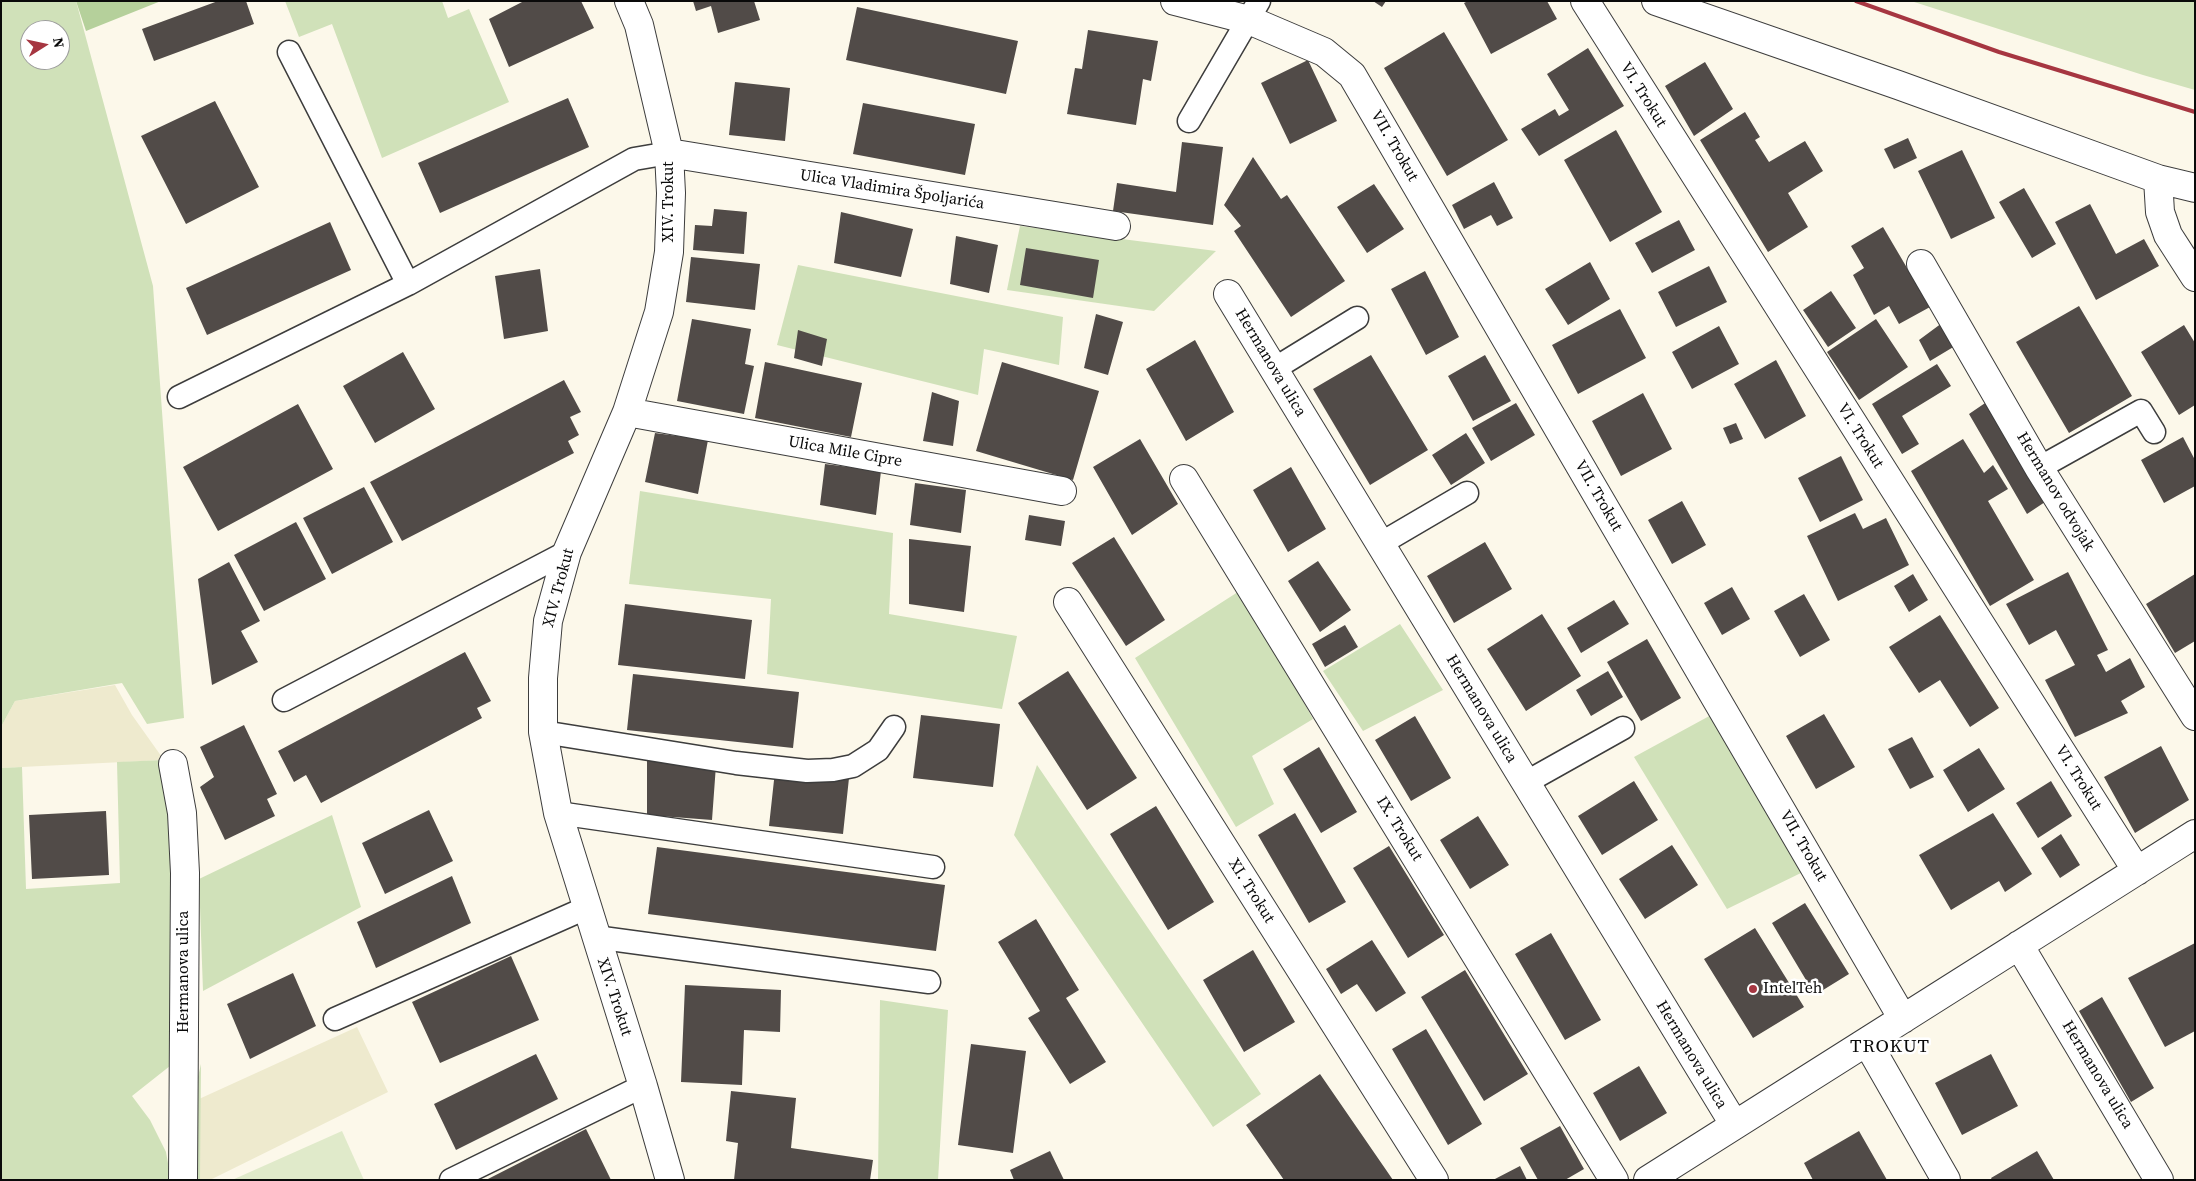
<!DOCTYPE html>
<html>
<head>
<meta charset="utf-8">
<style>
	body { margin:0 }
	#map { position:relative; width:2196px; height:1181px; overflow:hidden; background:#fcf8ea; font-family:"Source Serif 4",serif }
	canvas { display:block }
	.frame { position:absolute; inset:0; border:2px solid #0a0a0a; pointer-events:none }
	.north { position:absolute; left:20px; top:20px; width:50px; height:50px; box-sizing:border-box; background:#fff; border:1px solid #9d9d9d; border-radius:50%; rotate:80deg; font-size:14px; font-weight:700; line-height:20px; text-align:center; color:#0a0a0a }
	.north::after { content:''; display:block; margin:auto; width:18px; height:22px; background:#a63641; clip-path:polygon(50% 0,100% 100%,50% 72%,0 100%) }
</style>
</head>
<body>
<div id="map">
<canvas width="2196" height="1181"></canvas>
<div class="frame"></div>
<div class="north">N</div>
</div>
<script>
const ctx = document.querySelector('canvas').getContext('2d');
ctx.lineJoin = 'round';
function fill(path, color) { ctx.fillStyle = color; ctx.fill(path, 'evenodd'); }
const poly = rows => new Path2D(rows.map(r => 'M' + r).join(''));
function trace(path, color, width, dash) { ctx.strokeStyle = color; ctx.lineWidth = width; ctx.lineCap = dash ? 'butt' : 'round'; ctx.setLineDash(dash || []); ctx.stroke(path); }
function write(font, color, halo, rows, align = 'center') {
  ctx.font = font + ' "Source Serif 4",serif'; ctx.lineWidth = 5; ctx.setLineDash([]); ctx.textBaseline = 'middle'; ctx.strokeStyle = halo; ctx.fillStyle = color; for (const [text, x, y, turn = 0] of rows) {
    ctx.save(); ctx.translate(x, y); ctx.rotate((+turn || 0) * Math.PI / 180); ctx.textAlign = isNaN(turn) ? turn : align; if (halo) ctx.strokeText(text, 0, 0); ctx.fillText(text, 0, 0); ctx.restore();
  }
}
fill(poly([
	[115,685,132,715,164,760,1,768,1,727,15,701],
	[357,1027,388,1092,210,1180,200,1180,199,1099]
]), '#eeeace');
fill(poly([
	[1,1,76,1,153,286,184,718,147,724,122,683,15,701,1,727],
	[30,30,60,30,60,60,30,60],
	[285,1,442,1,448,18,469,9,509,102,382,158,332,24,299,37],
	[1911,1,2195,1,2195,90,2143,75],
	[1020,226,1216,251,1154,311,1007,290],
	[798,265,1063,317,1059,365,984,349,978,395,777,345],
	[640,491,893,533,889,614,1017,636,1002,709,767,674,771,599,629,584],
	[1241,590,1313,719,1252,756,1274,804,1236,827,1135,658],
	[1400,624,1443,690,1363,731,1323,671],
	[1713,714,1805,871,1727,909,1634,757],
	[164,760,171,781,175,1062,132,1096,150,1120,166,1152,171,1180,1,1180,1,768,22,767,26,889,120,883,117,762],
	[1037,765,1261,1094,1213,1127,1014,835],
	[332,815,361,907,203,991,199,879],
	[880,1000,948,1010,938,1180,878,1180],
	[201,1064,200,1180,192,1180,193,1098]
]), '#d0e1b9');
fill(poly([
	[76,1,161,1,86,31]
]), '#b5d09b');
fill(poly([
	[342,1131,364,1180,232,1180]
]), '#e0eaca');
fill(poly([
	[218,1,246,1,254,24,154,61,142,29],
	[524,1,581,1,594,28,509,67,489,19],
	[693,1,754,1,760,20,718,33,711,6,696,11],
	[1373,1,1386,1,1382,7],
	[1468,1,1547,1,1557,19,1491,54,1464,3],
	[857,7,1018,41,1006,94,846,60],
	[1088,30,1158,41,1151,81,1143,79,1136,125,1067,114,1075,68,1082,69],
	[1444,32,1508,140,1447,176,1384,68],
	[1588,48,1624,106,1539,156,1521,129,1555,109,1559,116,1569,110,1547,74],
	[1308,60,1337,121,1290,144,1261,83],
	[1705,62,1733,109,1694,136,1665,86],
	[735,82,790,88,785,141,729,135],
	[568,98,589,147,440,213,418,163],
	[215,101,259,187,186,224,141,136],
	[863,103,975,124,965,175,853,154],
	[1745,112,1760,137,1755,140,1769,162,1805,141,1823,171,1788,193,1808,227,1768,252,1700,140],
	[1616,130,1662,212,1610,242,1564,160],
	[1908,138,1917,158,1894,169,1884,149],
	[1182,142,1223,147,1213,225,1113,211,1117,183,1176,192],
	[1962,150,1995,218,1951,239,1918,171],
	[1253,157,1281,199,1287,195,1345,281,1291,317,1234,231,1241,226,1224,205],
	[1494,182,1513,218,1497,226,1491,215,1464,229,1452,205],
	[1374,184,1404,229,1367,253,1337,207],
	[2024,188,2056,244,2032,258,1999,202],
	[2090,204,2116,254,2144,239,2159,266,2096,300,2055,222],
	[714,209,747,212,744,254,693,250,695,225,712,226],
	[841,212,913,229,901,277,834,263],
	[1679,220,1695,250,1652,273,1635,243],
	[330,222,351,270,207,335,186,288],
	[1883,227,1930,307,1899,324,1889,306,1874,315,1853,275,1864,268,1851,246],
	[956,236,998,245,989,293,950,284],
	[1026,248,1099,260,1093,298,1020,285],
	[691,257,760,264,755,310,686,302],
	[1590,262,1610,299,1568,325,1545,289],
	[1709,266,1727,302,1676,327,1658,292],
	[540,269,548,331,504,339,495,276],
	[1425,271,1459,337,1426,355,1391,289],
	[1831,291,1856,328,1828,347,1803,310],
	[2079,306,2132,396,2069,433,2016,342],
	[1620,309,1646,358,1578,394,1552,345],
	[1096,314,1123,322,1108,375,1084,368],
	[692,319,751,329,745,364,754,366,744,414,677,401],
	[1876,319,1908,367,1859,400,1827,352],
	[1942,323,1955,346,1930,361,1919,340],
	[2184,325,2195,343,2195,405,2179,415,2141,352],
	[1719,326,1739,364,1692,389,1672,352],
	[798,330,827,339,822,366,794,358],
	[1195,340,1234,412,1186,441,1146,369],
	[403,352,435,409,375,443,343,386],
	[1371,355,1428,450,1370,485,1313,389],
	[1485,355,1511,401,1473,421,1448,376],
	[1776,360,1806,416,1765,439,1734,384],
	[765,362,862,383,851,437,755,418],
	[1002,362,1099,391,1073,480,976,451],
	[1937,364,1951,386,1902,416,1919,444,1902,454,1872,404],
	[564,380,581,412,570,417,579,435,568,441,574,453,402,541,370,482],
	[932,392,959,401,953,446,923,441],
	[1643,393,1672,449,1621,476,1592,421],
	[1991,399,2051,498,2027,514,1969,414],
	[1516,403,1535,435,1491,461,1472,428],
	[298,404,333,469,218,531,183,467],
	[1736,423,1743,439,1730,444,1723,428],
	[655,433,708,440,698,494,645,482],
	[1466,433,1485,463,1451,485,1432,455],
	[2183,437,2195,460,2195,486,2164,503,2141,460],
	[1140,439,1178,504,1132,535,1093,467],
	[1963,439,1984,473,1993,465,2008,489,1988,501,2034,580,1990,606,1911,471],
	[1841,456,1863,500,1820,522,1798,478],
	[825,464,881,471,876,515,820,505],
	[1291,467,1326,529,1288,552,1253,490],
	[915,483,966,490,961,533,910,525],
	[364,487,393,542,332,574,303,518],
	[1682,501,1706,545,1672,564,1648,520],
	[1855,513,1863,529,1886,518,1909,565,1838,601,1807,536],
	[1029,515,1065,521,1061,546,1025,540],
	[296,522,326,579,264,611,234,555],
	[1114,537,1165,620,1126,646,1072,563],
	[909,539,971,546,964,612,909,604],
	[1485,542,1512,589,1454,623,1427,576],
	[1318,561,1351,610,1320,632,1288,581],
	[229,562,260,621,241,631,258,662,212,685,198,579],
	[2068,572,2108,650,2097,655,2106,672,2130,658,2145,687,2121,701,2128,713,2075,737,2045,680,2075,665,2056,630,2029,645,2006,604],
	[1913,574,1928,600,1909,612,1894,586],
	[2195,574,2195,641,2175,653,2146,604],
	[1732,587,1750,619,1722,635,1704,603],
	[1804,594,1830,640,1800,657,1774,611],
	[1614,600,1629,624,1581,653,1567,628],
	[625,604,752,620,745,679,618,665],
	[1542,614,1581,676,1526,711,1487,649],
	[1940,615,1999,708,1970,727,1940,680,1919,693,1889,647],
	[1345,625,1358,647,1325,667,1312,644],
	[1647,639,1681,698,1641,721,1607,662],
	[465,652,491,701,477,708,482,718,321,803,306,775,294,782,278,751],
	[1068,671,1137,778,1087,810,1018,703],
	[1608,671,1623,697,1591,716,1576,690],
	[633,674,799,692,793,748,627,730],
	[1824,714,1855,767,1816,789,1786,736],
	[921,715,1000,724,993,787,913,778],
	[1415,716,1451,778,1411,801,1375,740],
	[244,725,277,794,267,799,275,816,225,840,200,787,214,777,200,747],
	[1912,737,1934,777,1910,789,1888,749],
	[2161,746,2189,800,2135,833,2104,777],
	[1319,747,1357,812,1321,833,1283,769],
	[1979,748,2005,789,1968,812,1943,770],
	[647,757,716,765,712,820,647,815],
	[775,771,849,778,843,834,769,826],
	[1634,781,1658,820,1602,855,1578,816],
	[2051,781,2072,816,2038,838,2016,803],
	[1156,806,1214,902,1168,930,1110,834],
	[429,810,453,861,385,894,362,843],
	[106,811,109,875,32,879,29,815],
	[1295,813,1346,902,1309,923,1258,835],
	[1993,813,2032,874,2005,892,1999,881,1951,910,1919,855],
	[1478,816,1509,865,1470,889,1440,840],
	[2061,834,2080,865,2060,878,2041,848],
	[1672,845,1698,885,1645,919,1619,879],
	[1389,846,1444,935,1408,958,1353,868],
	[657,847,945,885,936,951,648,914],
	[452,876,471,923,376,968,357,922],
	[1805,903,1849,974,1815,995,1772,923],
	[1036,919,1079,990,1066,998,1106,1062,1070,1084,1028,1018,1040,1011,998,942],
	[1755,928,1804,1007,1753,1038,1704,959],
	[1551,933,1601,1020,1565,1040,1515,954],
	[1372,940,1406,993,1376,1012,1357,984,1341,994,1326,969],
	[2195,943,2195,1031,2165,1047,2128,978],
	[1253,950,1295,1022,1244,1052,1203,980],
	[511,956,539,1020,440,1063,412,1002],
	[1465,970,1528,1074,1484,1101,1421,997],
	[293,973,316,1026,250,1059,227,1004],
	[685,985,781,990,780,1032,744,1030,742,1085,681,1082],
	[2102,997,2154,1088,2131,1102,2079,1011],
	[1426,1029,1482,1124,1448,1145,1392,1049],
	[971,1044,1026,1051,1013,1153,958,1145],
	[536,1054,558,1099,456,1150,434,1104],
	[1991,1054,2018,1106,1962,1135,1935,1083],
	[1639,1066,1667,1113,1620,1141,1593,1093],
	[1320,1074,1393,1180,1284,1180,1246,1125],
	[731,1091,796,1098,791,1148,873,1160,870,1180,734,1180,738,1143,726,1141],
	[1560,1126,1584,1169,1565,1180,1538,1180,1520,1148],
	[586,1129,611,1180,486,1180],
	[1859,1131,1887,1180,1813,1180,1804,1163],
	[1050,1151,1064,1180,1014,1180,1010,1170],
	[2037,1151,2054,1180,1992,1180,1991,1178],
	[1520,1166,1527,1180,1493,1180]
]), '#514b48');
const lane = poly([
	[289,52,408,284],
	[1189,121,1259,1],
	[1274,369,1357,318],
	[179,397,408,284,634,159,669,153],
	[2039,468,2141,411,2154,432],
	[1380,544,1467,493],
	[284,700,567,552],
	[543,732,736,763,807,771,833,770,853,766,878,750,894,727],
	[1525,783,1623,728],
	[558,813,933,867],
	[595,937,929,982],
	[335,1019,586,908],
	[451,1180,643,1086]
]);
const street = poly([
	[629,1,639,25,669,153,671,193,669,252,659,312,627,412,567,552,548,621,543,678,543,732,558,813,643,1086,670,1180],
	[1175,1,1249,20,1324,52,1352,75,1903,1019],
	[1585,1,2137,871],
	[1656,1,1898,85,2158,179,2195,188],
	[669,153,1116,226],
	[2158,179,2160,212,2168,235,2195,277],
	[1921,264,2039,468,2195,716],
	[1228,294,1734,1124],
	[627,412,1062,491],
	[1184,479,1614,1180],
	[1068,602,1434,1180],
	[173,764,182,813,185,873,183,1180],
	[2019,945,2159,1180],
	[1867,1042,1946,1180],
	[1648,1180,2195,834]
]);
trace(lane, '#3d3d3d', 25);
trace(street, '#3d3d3d', 30);
trace(lane, '#fff', 22);
trace(street, '#fff', 28);
trace(poly([
	[1856,1,1999,52,2195,112]
]), '#a63641', 4);
for (const [x, y, r, color] of [
	[1753,989,5,"#a63641"]
]) { const dot = new Path2D(); dot.arc(x, y, r, 0, 2 * Math.PI); ctx.fillStyle = color; ctx.fill(dot); trace(dot, '#fff', 2); }
write('16px', '#0a0a0a', '#fff', [
	["VI. Trokut",1643,95,58],
	["VII. Trokut",1394,146,60],
	["Ulica Vladimira Špoljarića",892,190,9],
	["XIV. Trokut",669,202,-90],
	["Hermanova ulica",1270,363,59],
	["VI. Trokut",1860,436,58],
	["Ulica Mile Cipre",845,452,10],
	["Hermanov odvojak",2055,492,59],
	["VII. Trokut",1598,496,60],
	["XIV. Trokut",559,588,-75],
	["Hermanova ulica",1481,709,59],
	["VI. Trokut",2078,778,58],
	["IX. Trokut",1399,829,58],
	["VII. Trokut",1803,846,60],
	["XI. Trokut",1251,891,58],
	["Hermanova ulica",184,972,-90],
	["XIV. Trokut",614,997,72],
	["Hermanova ulica",1691,1055,59],
	["Hermanova ulica",2097,1075,59]
]);
write('16px', '#0a0a0a', '#fff', [
	["IntelTeh",1763,989]
], 'left');
ctx.letterSpacing = '1px';
write('19px', '#0a0a0a', '#fff', [
	["TROKUT",1890,1047]
]);
ctx.letterSpacing = '0px';
</script>
</body>
</html>
